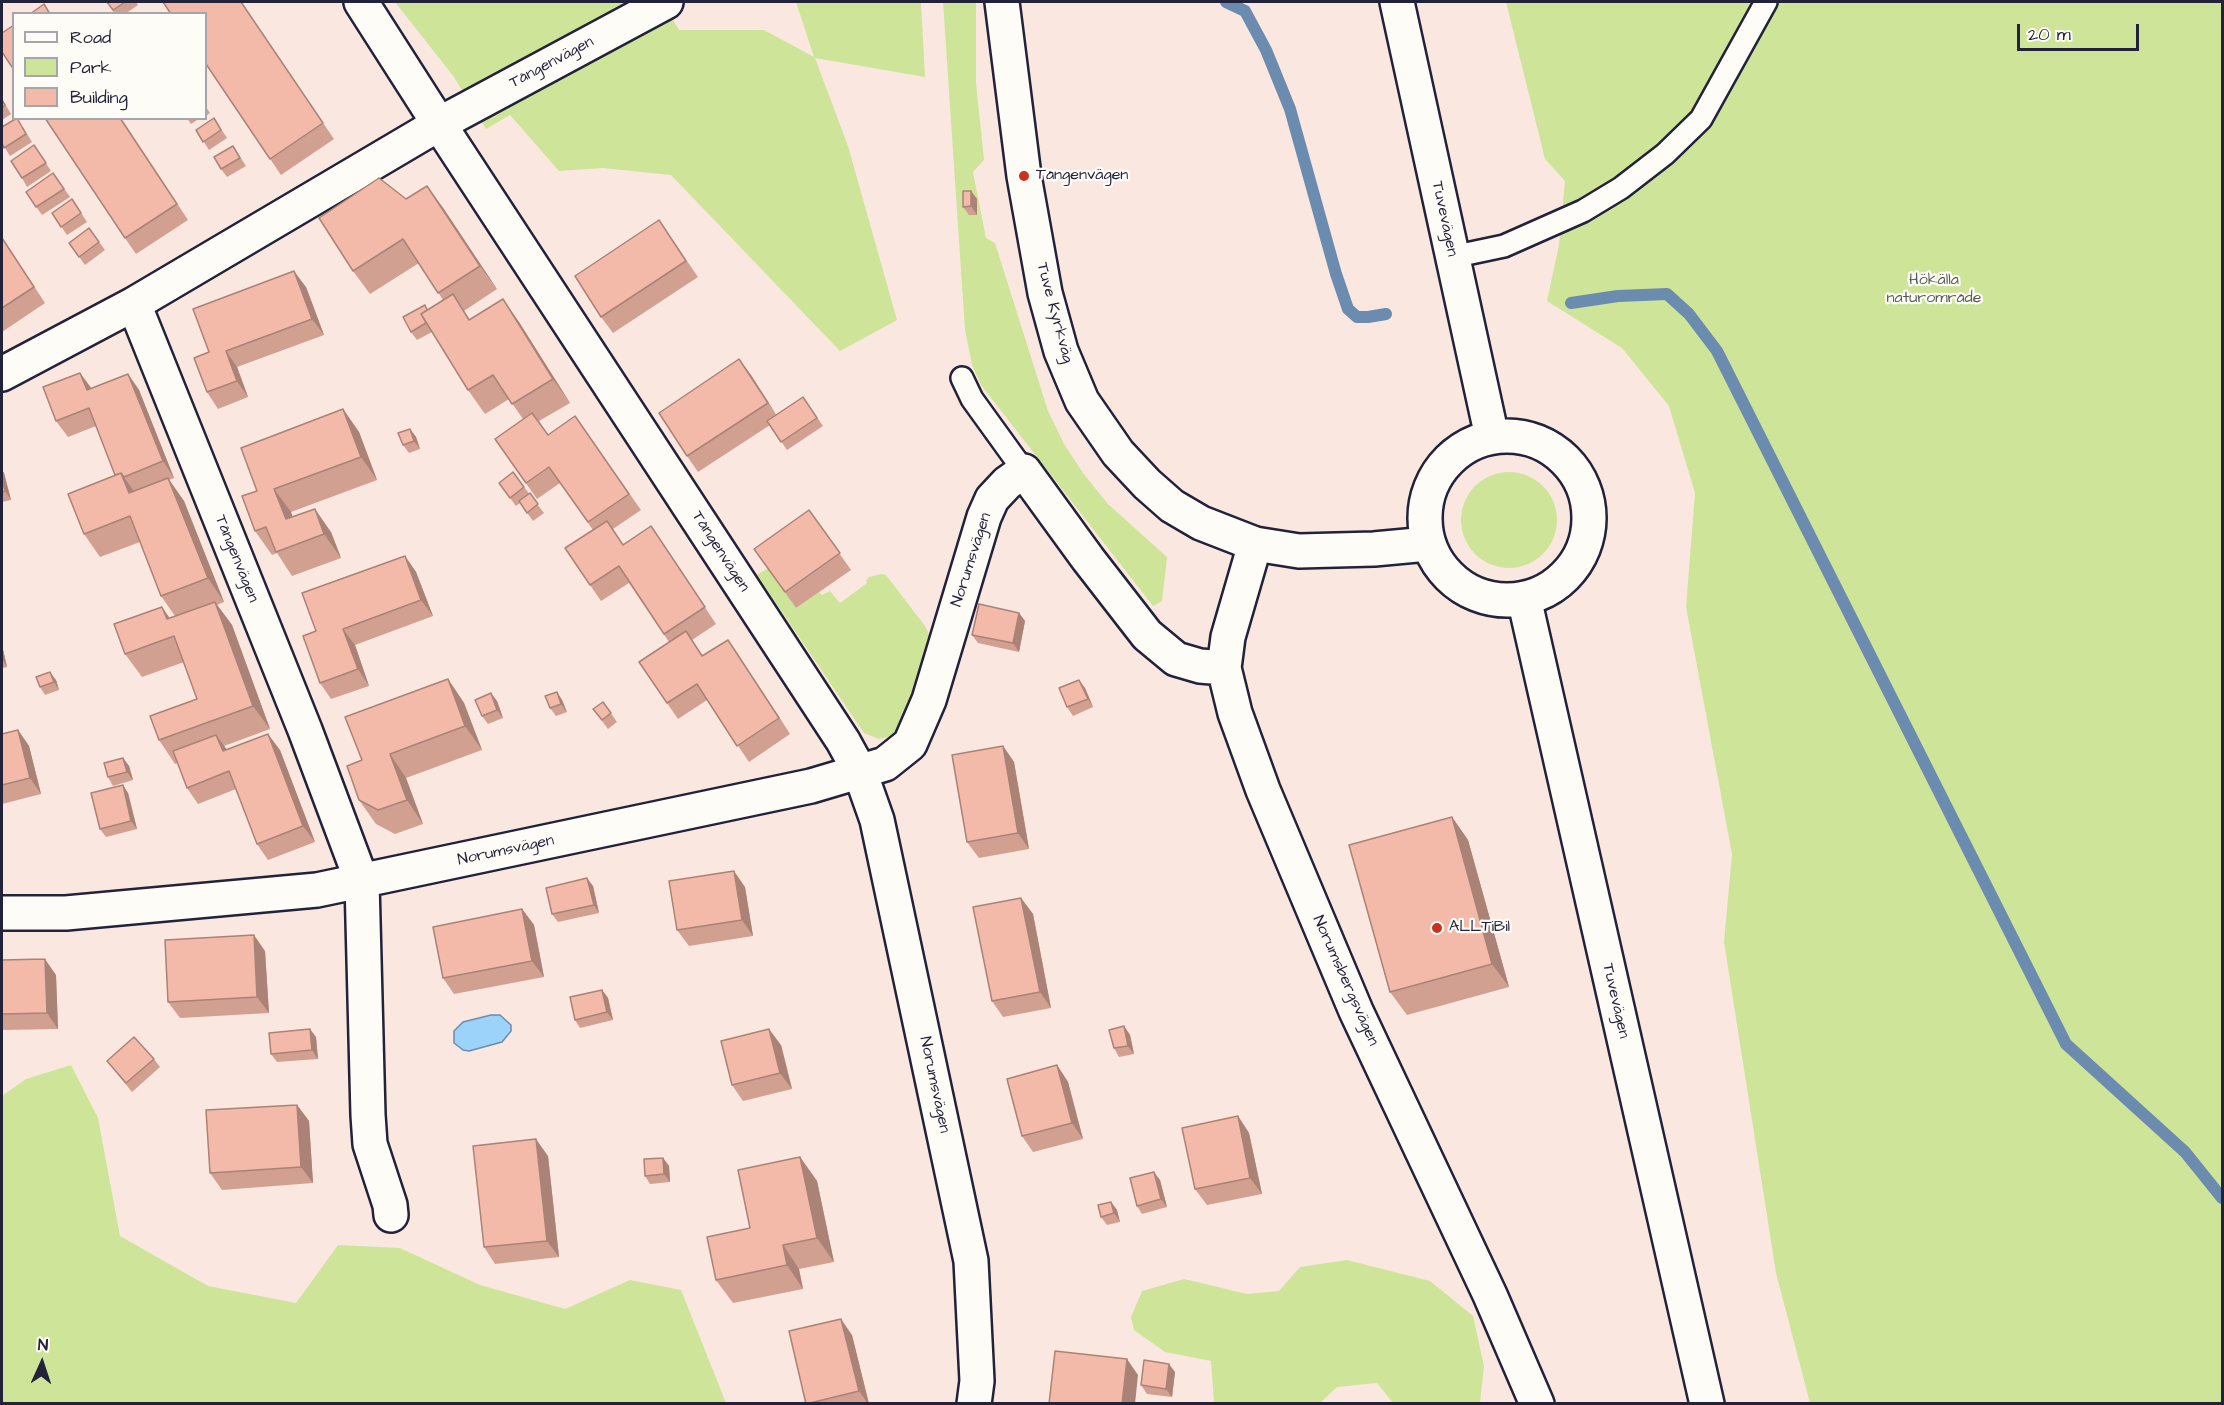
<!DOCTYPE html>
<html>
<head>
<meta charset="utf-8">
<style>
	body { margin:0 }
	#map { position:relative; width:2224px; height:1405px; overflow:hidden; background:#fae8e0; font-family:"Architects Daughter",sans-serif }
	canvas { display:block }
	.frame { position:absolute; inset:0; border:3px solid #22223b; pointer-events:none }
	.legend { position:absolute; left:12px; top:12px; width:195px; height:108px; box-sizing:border-box; background:#fdfcf7; border:2px solid #a5a5ac; margin:0; padding:8px 10px; list-style:none; font-size:18px; color:#22223b }
	.legend li { display:flex; align-items:center; gap:12px; height:30px }
	.legend b { width:30px; border:2px solid #a5a5ac }
	.north { position:absolute; left:12px; top:1333px; width:60px; height:60px; -webkit-text-stroke:4px #fdfcf7; paint-order:stroke; rotate:3deg; font-size:16px; font-weight:700; line-height:24px; text-align:center; color:#22223b }
	.north::after { content:''; display:block; margin:auto; width:21px; height:27px; background:#22223b; clip-path:polygon(50% 0,100% 100%,50% 72%,0 100%) }
	.scale { position:absolute; left:2017px; top:24px; width:122px; height:27px; box-sizing:border-box; border:3px solid #22223b; border-top:0; padding-left:8px; font-size:18px; line-height:21px; white-space:nowrap; color:#22223b; -webkit-text-stroke:4px #fdfcf7; paint-order:stroke }
</style>
</head>
<body>
<div id="map">
<canvas width="2224" height="1405"></canvas>
<div class="frame"></div>
<ul class="legend">
<li><b style="height:8px;background:#fdfcf7"></b>Road</li>
<li><b style="height:16px;background:#cee499"></b>Park</li>
<li><b style="height:16px;background:#f3baa9"></b>Building</li>
</ul>
<div class="north">N</div>
<div class="scale">20 m</div>
</div>
<script>
const ctx = document.querySelector('canvas').getContext('2d');
ctx.lineJoin = 'round';
function fill(path, color) { ctx.fillStyle = color; ctx.fill(path, 'evenodd'); }
const poly = rows => new Path2D(rows.map(r => 'M' + r).join(''));
function trace(path, color, width, dash) { ctx.strokeStyle = color; ctx.lineWidth = width; ctx.lineCap = dash ? 'butt' : 'round'; ctx.setLineDash(dash || []); ctx.stroke(path); }
function write(font, color, halo, rows, align = 'center') {
  ctx.font = font + ' "Architects Daughter",sans-serif'; ctx.lineWidth = 4.5; ctx.setLineDash([]); ctx.textBaseline = 'middle'; ctx.strokeStyle = halo; ctx.fillStyle = color; for (const [text, x, y, turn = 0] of rows) {
    ctx.save(); ctx.translate(x, y); ctx.rotate((+turn || 0) * Math.PI / 180); ctx.textAlign = isNaN(turn) ? turn : align; if (halo) ctx.strokeText(text, 0, 0); ctx.fillText(text, 0, 0); ctx.restore();
  }
}
fill(poly([
	[395,2,662,2,679,30,764,30,814,57,796,2,921,2,925,77,815,58,848,146,897,320,840,351,671,175,603,168,559,171,510,115,486,129,454,77],
	[943,2,976,2,976,83,984,160,973,172,986,238,995,243,1048,411,1064,444,1083,473,1108,504,1167,557,1162,601,1153,606,981,385,972,365,965,330],
	[1506,2,2222,2,2222,1403,1810,1403,1776,1273,1724,942,1732,854,1686,607,1695,493,1669,406,1622,348,1547,301,1559,245,1565,181,1545,159],
	'1461 520a48 48 0 1 1 96 0a48 48 0 1 1-96 0Z',
	[768,568,796,608,819,592,822,595,830,591,840,603,867,583,866,580,869,577,881,574,886,575,925,626,933,642,902,725,892,736,879,739,864,733,757,575],
	[71,1065,98,1118,120,1236,208,1286,296,1303,338,1245,400,1248,480,1285,565,1309,630,1280,681,1290,726,1403,2,1403,2,1096,26,1079],
	[1347,1260,1430,1281,1473,1316,1484,1366,1480,1403,1393,1403,1377,1383,1337,1387,1320,1403,1214,1403,1211,1361,1165,1352,1134,1330,1131,1317,1142,1291,1184,1279,1247,1294,1279,1291,1300,1267]
]), '#cee499');
const water = poly([
	[491,1015,500,1015,511,1025,511,1031,502,1042,469,1051,463,1050,454,1043,454,1031,463,1022,491,1015]
]);
fill(water, '#9bd3fa');
trace(water, '#6b8cae', 1.5);
trace(poly([
	[1226,2,1245,11,1266,50,1290,109,1336,274,1348,309,1357,317,1368,317,1386,314],
	[1571,303,1618,296,1667,294,1689,314,1717,351,2066,1044,2185,1152,2222,1198]
]), '#6b8cae', 12);
const service = poly([
	[1452,257,1504,246,1583,211,1621,188,1665,154,1701,119,1766,2],
	[962,378,972,399,1024,471]
]);
const minor = poly([
	[361,2,439,124,843,741,860,772,877,820,971,1261,977,1381,974,1404],
	[134,304,305,730,362,882,368,1115,370,1144,390,1205,391,1215],
	[2,374,134,304,439,124,666,2],
	[1255,544,1228,637,1224,668,1235,713,1263,790,1356,1011,1490,1295,1537,1404],
	[2,913,66,913,317,890,811,786,885,764,910,744,929,700,984,517,992,499,1007,483,1024,471,1088,559,1147,635,1176,659,1200,666,1224,668]
]);
const tertiary = poly([
	[1002,2,1024,176,1045,293,1061,351,1082,401,1118,453,1147,484,1172,506,1201,523,1255,544,1299,551,1374,549,1428,544]
]);
const secondary = poly([
	[1397,2,1492,437],
	'1425 518a82 82 0 1 1 164 0a82 82 0 1 1-164 0Z',
	[1524,598,1707,1404]
]);
trace(service, '#22223b', 26);
trace(minor, '#22223b', 38);
trace(tertiary, '#22223b', 38);
trace(secondary, '#22223b', 38);
trace(service, '#fdfcf7', 21);
trace(minor, '#fdfcf7', 33);
trace(tertiary, '#fdfcf7', 33);
trace(secondary, '#fdfcf7', 33);
fill(poly([
	[107,2,136,2,138,5,125,14,115,14],
	[241,2,334,139,281,175,206,64],
	[2,99,11,114,2,120],
	[206,107,210,113,206,116],
	[121,118,188,220,136,254,125,238],
	[187,118,200,118,191,124],
	[214,118,227,138,209,150,196,130],
	[23,127,32,142,10,156,2,143],
	[34,145,51,171,27,187,22,178],
	[233,146,246,166,227,177,221,169],
	[53,173,70,197,42,215,26,192],
	[427,186,497,289,464,311,470,320,519,322,570,403,539,421,548,435,575,416,641,510,613,529,623,544,651,526,716,624,692,640,703,656,728,640,790,734,749,762,707,700,678,719,667,703,669,642,629,583,601,601,590,585,593,530,560,483,537,499,495,439,523,419,509,399,485,414,468,390,432,332,417,340,411,332,428,310,443,300,419,263,370,294,353,271,406,199],
	[971,191,977,199,977,215,969,215,963,207],
	[72,199,87,222,67,235,52,213],
	[659,220,698,277,613,333,601,317],
	[89,228,105,250,85,265,69,243],
	[2,237,45,303,2,332],
	[306,287,324,335,237,367,248,397,218,409,207,392,209,352],
	[80,373,91,389,128,374,139,390,174,478,169,480,184,501,224,602,217,605,232,625,270,729,224,746,227,750,280,750,315,842,268,860,257,844,236,789,198,804,187,788,178,763,175,764,159,740,197,699,184,662,142,677,125,654,170,618,175,616,161,596,140,542,100,557,84,534,115,475,96,426,68,437,56,421],
	[751,375,776,415,803,397,823,426,787,450,770,425,698,472,687,456],
	[343,409,359,432,377,480,291,512,292,517,331,532,341,558,292,576,277,553,272,555,255,531,257,491],
	[410,429,416,437,420,449,409,453,403,445],
	[2,470,4,473,11,500,2,502],
	[499,483,524,487,544,513,533,521,520,503,516,506],
	[809,510,851,570,796,608,754,549],
	[405,556,416,572,433,616,355,645,369,686,331,699,320,683,316,631],
	[1019,613,1025,621,1019,652,978,643,972,635],
	[2,645,7,667,2,668],
	[448,679,464,703,482,750,406,778,423,824,395,834,376,824,359,800,362,760],
	[56,680,59,690,45,695,40,687],
	[1085,688,1093,707,1073,716,1067,707],
	[557,692,562,700,567,712,556,716,550,708],
	[497,701,503,718,488,724,482,716],
	[603,702,617,722,608,729,593,709],
	[18,730,29,746,41,794,2,804,2,734],
	[1003,746,1014,762,1029,849,979,858,967,842],
	[123,758,129,766,133,780,113,786,108,777],
	[128,793,137,829,106,837,100,829],
	[1452,817,1468,840,1509,987,1407,1015,1390,992],
	[593,886,599,913,558,922,552,914],
	[745,887,753,936,689,946,677,930],
	[1021,898,1033,914,1051,1008,1003,1017,992,1001],
	[522,909,534,925,544,977,454,994,443,978],
	[265,951,269,1013,180,1018,168,1002],
	[2,960,56,975,58,1029,2,1030],
	[602,990,608,998,613,1020,580,1028,575,1020],
	[1124,1026,1130,1035,1134,1054,1119,1057,1114,1048],
	[316,1037,318,1059,277,1062,271,1054],
	[781,1045,792,1089,743,1101,732,1085],
	[154,1059,160,1067,132,1092,107,1061],
	[1057,1065,1068,1082,1083,1139,1033,1152,1022,1136],
	[297,1105,309,1121,313,1183,222,1190,210,1173],
	[1238,1116,1249,1133,1262,1194,1207,1205,1195,1189],
	[548,1156,559,1257,495,1264,484,1247],
	[800,1157,817,1181,834,1262,799,1269,803,1289,733,1303,716,1280,750,1228],
	[663,1158,669,1166,670,1182,650,1184,645,1176],
	[1160,1180,1167,1207,1142,1214,1137,1206],
	[1111,1202,1117,1210,1120,1222,1107,1225,1101,1217],
	[852,1335,869,1404,806,1404],
	[1175,1372,1172,1397,1147,1394,1141,1385]
]), '#d1a091');
fill(poly([
	[427,186,444,209,497,289,480,266],
	[971,191,977,199,977,215,971,206],
	[294,271,306,287,324,335,312,319],
	[503,299,519,322,570,403,553,379],
	[226,351,237,367,248,397,237,381],
	[739,359,751,375,779,419,768,403],
	[80,373,92,389,87,390],
	[128,374,139,390,174,478,163,461],
	[343,409,359,432,377,480,361,457],
	[410,429,416,437,420,449,414,441],
	[2,470,4,473,11,500,5,491,2,479],
	[121,473,137,496,129,493],
	[168,478,184,501,224,602,208,578],
	[274,489,291,512,302,543,286,519],
	[315,509,331,532,341,558,324,534],
	[405,556,416,572,433,616,421,600],
	[215,602,232,625,270,729,253,706],
	[162,607,178,630,167,619],
	[1019,613,1025,621,1019,652,1013,643],
	[343,629,355,645,369,686,358,669],
	[728,640,739,656,790,734,779,718],
	[2,645,7,667,2,659],
	[50,672,56,680,59,690,54,682],
	[448,679,464,703,482,750,465,726],
	[1079,680,1085,688,1093,707,1088,699],
	[557,692,562,700,567,712,561,704],
	[491,693,497,701,503,718,497,710],
	[18,730,29,746,41,794,30,778],
	[268,734,280,750,315,842,303,826],
	[216,735,228,751,223,751],
	[1003,746,1014,762,1029,849,1018,833],
	[390,754,406,778,423,824,407,800],
	[123,758,129,766,133,780,127,772],
	[123,785,128,793,137,829,131,821],
	[1452,817,1468,840,1509,987,1492,964],
	[734,871,745,887,753,936,742,920],
	[587,878,593,886,599,913,594,905],
	[1021,898,1033,914,1051,1008,1040,992],
	[522,909,534,925,544,977,532,961],
	[254,935,265,951,269,1013,257,997],
	[45,959,56,975,58,1029,47,1013],
	[602,990,608,998,613,1020,607,1012],
	[1124,1026,1130,1035,1134,1054,1128,1046],
	[310,1029,316,1037,318,1059,312,1050],
	[769,1029,781,1045,792,1089,780,1073],
	[1057,1065,1068,1082,1083,1139,1072,1123],
	[297,1105,309,1121,313,1183,301,1167],
	[1238,1116,1249,1133,1262,1194,1250,1178],
	[536,1139,548,1156,559,1257,547,1241],
	[800,1157,817,1181,834,1262,817,1238],
	[663,1158,669,1166,670,1182,664,1174],
	[1154,1172,1160,1180,1167,1207,1161,1199],
	[1111,1202,1117,1210,1120,1222,1114,1213],
	[783,1245,799,1269,803,1289,787,1265],
	[841,1319,852,1335,869,1404,868,1404,859,1391],
	[1127,1359,1138,1375,1135,1404,1122,1404],
	[1169,1364,1175,1372,1172,1397,1166,1389]
]), '#aa8276');
const building = poly([
	[107,2,125,2,113,10,107,2],
	[163,2,241,2,323,123,270,159,206,64,206,14,171,14,163,2],
	[44,4,50,14,30,14,44,4],
	[14,25,14,70,2,52,2,33,14,25],
	[2,100,5,105,2,108,2,100],
	[17,118,26,134,4,148,2,143,2,127,17,118],
	[45,118,120,118,177,204,125,238,45,118],
	[214,118,221,130,203,142,196,130,214,118],
	[34,145,46,163,22,178,11,161,34,145],
	[233,146,240,158,221,169,214,157,233,146],
	[53,173,64,189,36,207,26,192,53,173],
	[379,178,406,199,427,186,480,266,438,293,403,239,353,271,319,218,379,178],
	[963,191,971,191,971,206,963,207,963,191],
	[72,199,81,213,61,227,52,213,72,199],
	[659,220,686,261,601,317,575,276,659,220],
	[89,228,99,242,79,257,69,243,89,228],
	[2,238,34,287,2,308,2,238],
	[294,271,312,319,226,351,237,381,207,392,194,358,209,352,193,309,294,271],
	[453,294,469,320,503,299,553,379,512,404,493,375,468,390,421,314,453,294],
	[425,305,427,310,421,314,426,323,411,332,403,317,425,305],
	[739,359,768,403,687,456,659,413,739,359],
	[80,373,87,390,128,374,163,461,124,477,121,473,115,475,89,408,56,421,43,387,80,373],
	[803,397,817,418,781,442,767,421,803,397],
	[343,409,361,457,274,489,286,519,315,509,324,534,276,552,266,527,255,531,242,496,257,491,241,448,343,409],
	[532,413,548,435,575,416,629,494,588,522,549,467,526,483,495,439,532,413],
	[410,429,414,441,403,445,398,433,410,429],
	[513,472,524,487,510,498,499,483,513,472],
	[121,473,129,493,168,478,208,578,161,596,130,516,84,534,68,494,121,473],
	[2,479,5,491,2,492,2,479],
	[530,493,538,504,527,513,519,501,530,493],
	[809,510,840,553,785,592,754,549,809,510],
	[607,521,623,545,651,526,705,607,664,634,619,566,590,585,565,548,607,521],
	[405,556,421,600,343,629,358,669,320,683,303,636,316,631,302,593,405,556],
	[215,602,253,706,159,740,150,716,197,699,174,636,125,654,114,624,162,607,167,619,215,602],
	[979,604,1019,613,1013,643,972,635,979,604],
	[686,631,702,656,728,640,779,718,737,746,697,684,667,703,639,662,686,631],
	[50,672,54,682,40,687,36,677,50,672],
	[448,679,465,726,390,754,407,800,378,810,359,800,347,766,362,760,345,717,448,679],
	[1079,680,1088,699,1067,707,1059,688,1079,680],
	[557,692,561,704,550,708,545,696,557,692],
	[491,693,497,710,482,716,475,700,491,693],
	[603,702,611,713,602,720,593,709,603,702],
	[18,730,30,778,2,785,2,734,18,730],
	[268,734,303,826,257,844,229,771,187,788,173,751,216,735,223,751,268,734],
	[1003,746,1018,833,967,842,952,755,1003,746],
	[123,758,127,772,108,777,104,763,123,758],
	[123,785,131,821,100,829,91,793,123,785],
	[1452,817,1492,964,1390,992,1349,845,1452,817],
	[734,871,742,920,677,930,669,881,734,871],
	[587,878,594,905,552,914,546,888,587,878],
	[1021,898,1040,992,992,1001,973,907,1021,898],
	[522,909,532,961,443,978,433,927,522,909],
	[254,935,257,997,168,1002,165,940,254,935],
	[45,959,47,1013,2,1014,2,960,45,959],
	[602,990,607,1012,575,1020,570,997,602,990],
	[1124,1026,1128,1046,1114,1048,1109,1030,1124,1026],
	[310,1029,312,1050,271,1054,269,1033,310,1029],
	[769,1029,780,1073,732,1085,721,1041,769,1029],
	[134,1037,154,1059,126,1083,107,1061,134,1037],
	[1057,1065,1072,1123,1022,1136,1007,1079,1057,1065],
	[297,1105,301,1167,210,1173,206,1110,297,1105],
	[1238,1116,1250,1178,1195,1189,1182,1128,1238,1116],
	[536,1139,547,1241,484,1247,473,1146,536,1139],
	[800,1157,817,1238,783,1245,787,1265,716,1280,707,1237,750,1228,738,1170,800,1157],
	[663,1158,664,1174,645,1176,644,1159,663,1158],
	[1154,1172,1161,1199,1137,1206,1130,1178,1154,1172],
	[1111,1202,1114,1213,1101,1217,1098,1205,1111,1202],
	[841,1319,859,1391,806,1404,789,1331,841,1319],
	[1055,1351,1127,1359,1122,1404,1049,1404,1055,1351],
	[1144,1360,1169,1364,1166,1389,1141,1385,1144,1360]
]);
fill(building, '#f3baa9');
trace(building, '#aa8276', 1.5);
for (const [x, y, r, color] of [
	[1024,176,6,"#c8321e"],
	[1437,928,6,"#c8321e"]
]) { const dot = new Path2D(); dot.arc(x, y, r, 0, 2 * Math.PI); ctx.fillStyle = color; ctx.fill(dot); trace(dot, '#fdfcf7', 2); }
write('16px', '#22223b', '#fdfcf7', [
	["Tångenvägen",552,63,-28],
	["Tuvevägen",1444,219,78],
	["Tuve Kyrkväg",1054,313,75],
	["Tångenvägen",720,552,57],
	["Tångenvägen",236,559,68],
	["Norumsvägen",972,560,-72],
	["Norumsvägen",506,851,-12],
	["Norumsbergsvägen",1345,981,66],
	["Tuvevägen",1615,1001,77],
	["Norumsvägen",934,1085,78]
]);
write('16px', '#22223b', '#fdfcf7', [
	["Tångenvägen",1036,176],
	["ALLTiBil",1449,928]
], 'left');
write('16px', '#565c57', '#fdfcf7', [
	["Hökälla",1934,281],
	["naturområde",1934,299]
]);
</script>
</body>
</html>
